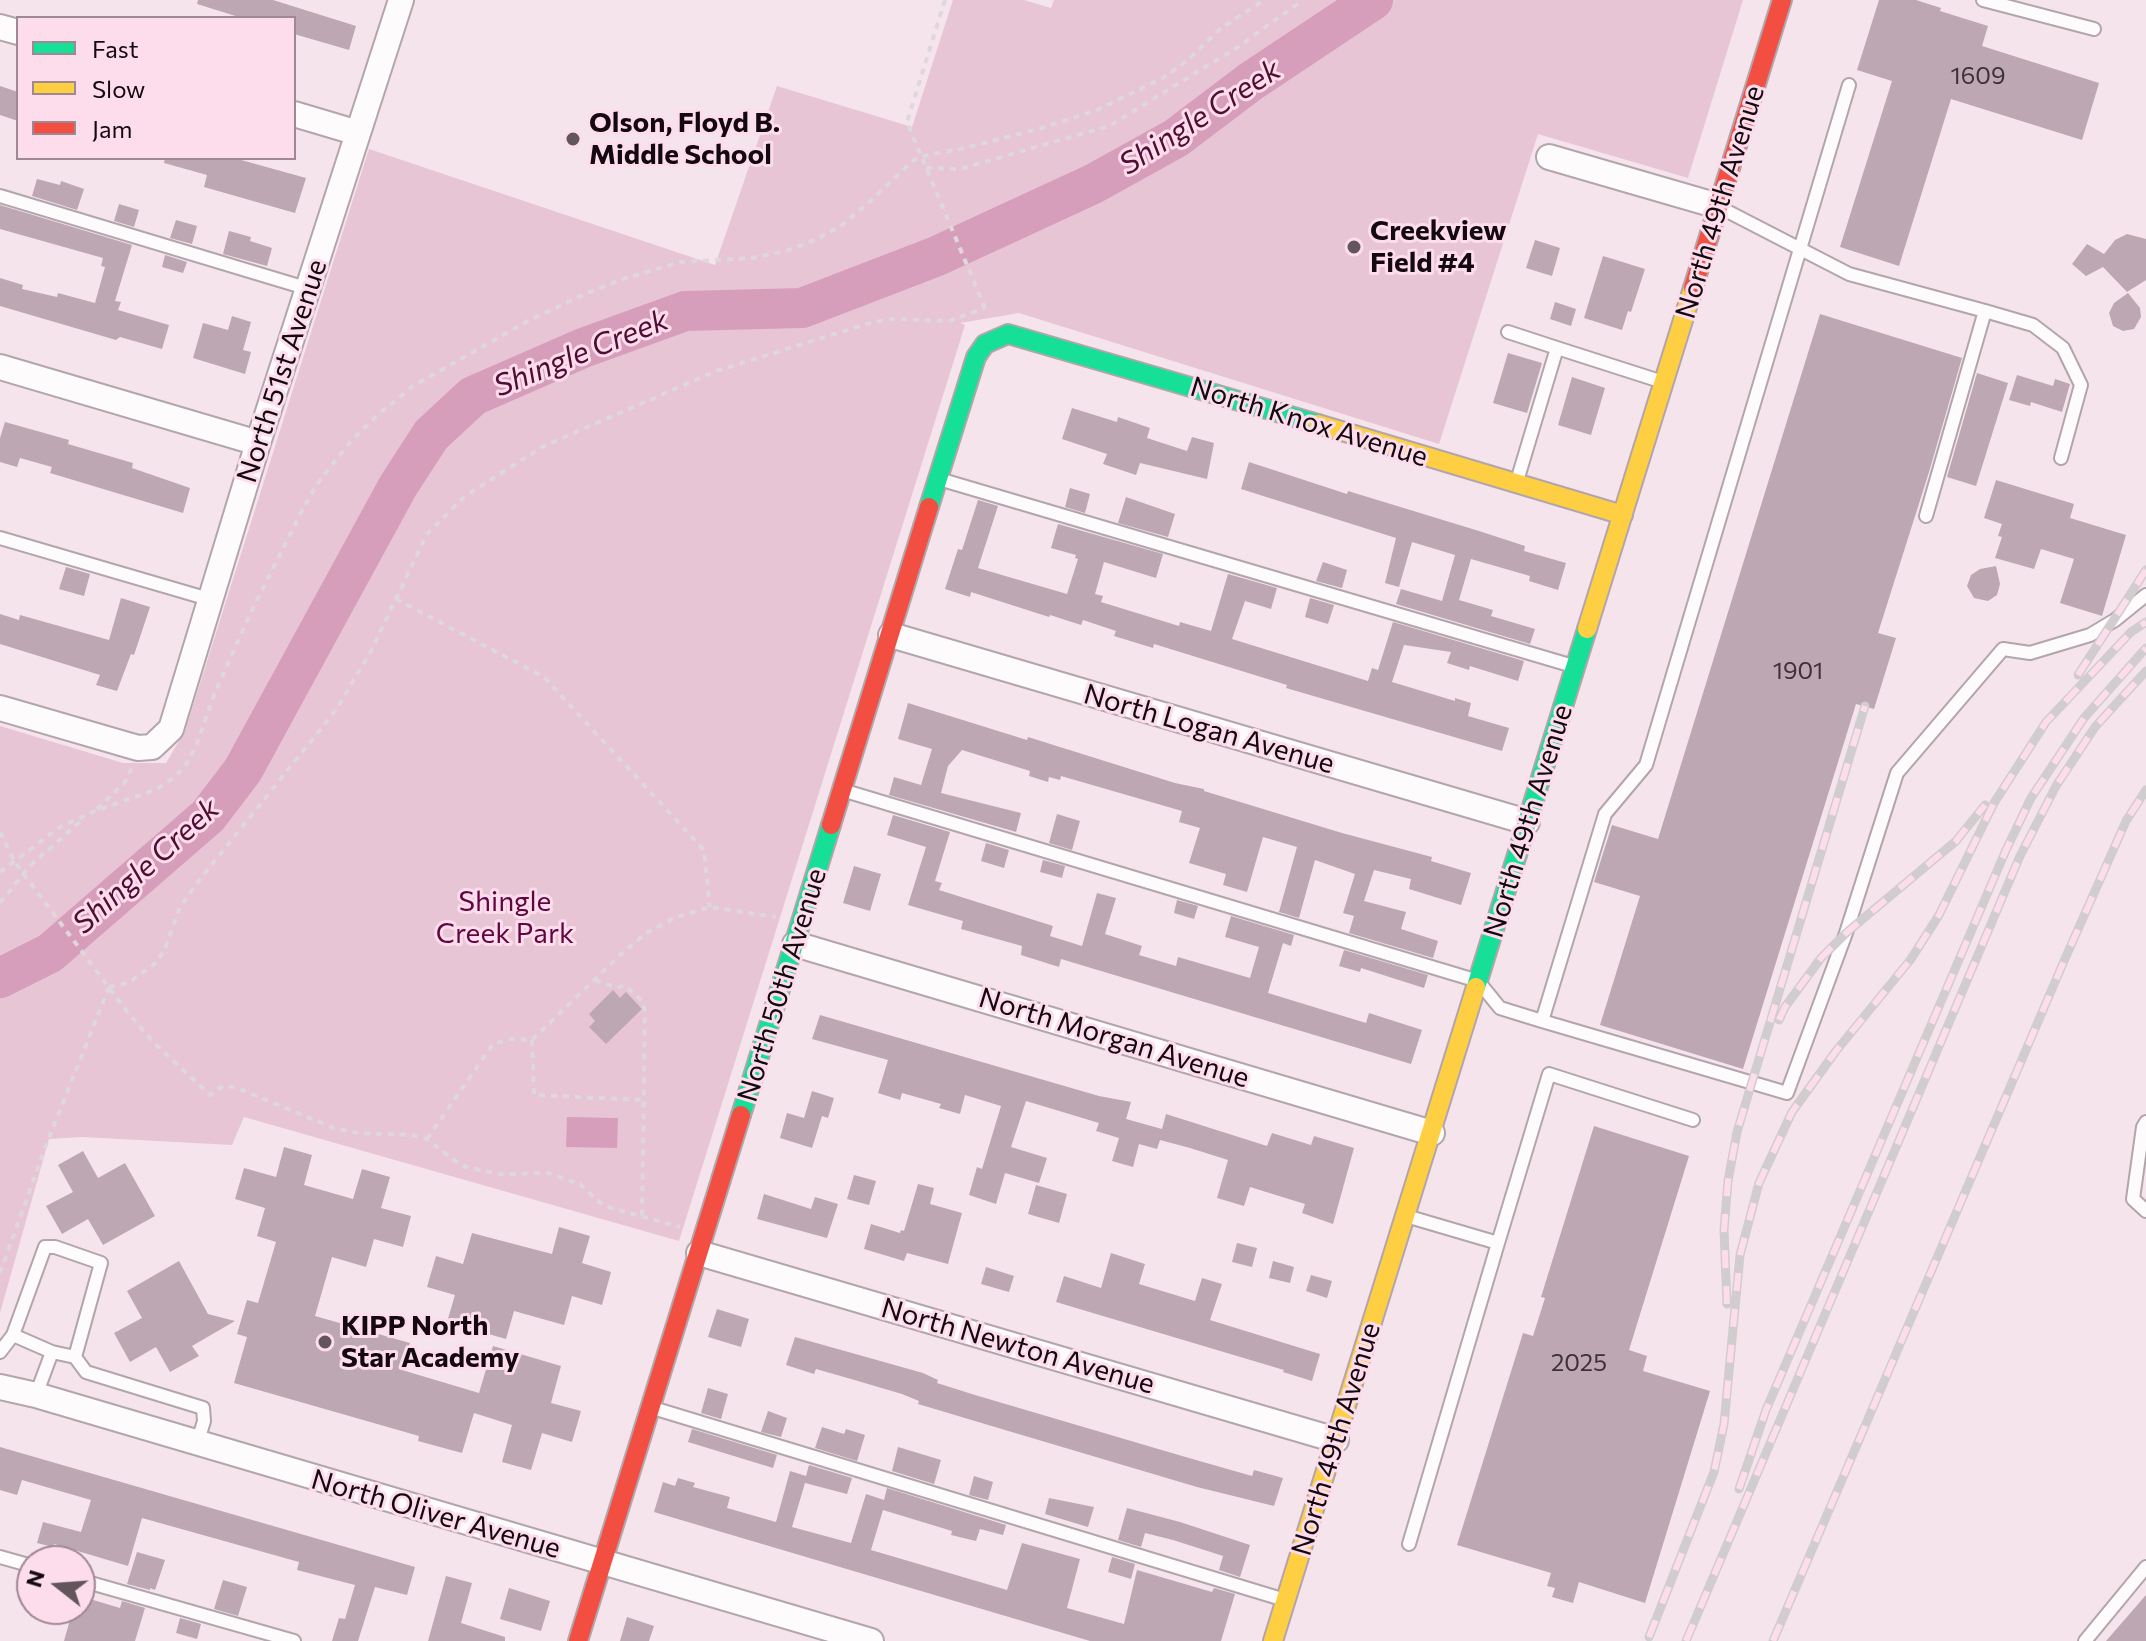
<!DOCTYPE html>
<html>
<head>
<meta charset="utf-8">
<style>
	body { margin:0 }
	#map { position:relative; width:2146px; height:1641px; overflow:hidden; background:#f6e4ed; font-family:Commissioner,sans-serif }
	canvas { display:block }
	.legend { position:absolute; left:16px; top:16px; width:280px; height:144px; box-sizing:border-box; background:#fdddec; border:2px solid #9f8893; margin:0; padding:10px 14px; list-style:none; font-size:24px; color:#13090e }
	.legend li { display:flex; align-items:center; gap:16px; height:40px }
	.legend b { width:40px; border:2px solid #9f8893 }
	.north { position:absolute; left:16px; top:1545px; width:80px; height:80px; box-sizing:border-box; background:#fdddec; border:2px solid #9f8893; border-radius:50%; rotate:287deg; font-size:22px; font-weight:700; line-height:32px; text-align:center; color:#13090e }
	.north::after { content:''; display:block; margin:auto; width:28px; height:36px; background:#62565c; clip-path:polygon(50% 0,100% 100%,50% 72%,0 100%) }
</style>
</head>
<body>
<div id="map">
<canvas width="2146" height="1641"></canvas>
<ul class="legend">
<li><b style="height:10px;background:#16e098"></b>Fast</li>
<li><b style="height:10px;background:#ffcf43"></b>Slow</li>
<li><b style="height:10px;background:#f24e42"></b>Jam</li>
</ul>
<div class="north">N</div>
</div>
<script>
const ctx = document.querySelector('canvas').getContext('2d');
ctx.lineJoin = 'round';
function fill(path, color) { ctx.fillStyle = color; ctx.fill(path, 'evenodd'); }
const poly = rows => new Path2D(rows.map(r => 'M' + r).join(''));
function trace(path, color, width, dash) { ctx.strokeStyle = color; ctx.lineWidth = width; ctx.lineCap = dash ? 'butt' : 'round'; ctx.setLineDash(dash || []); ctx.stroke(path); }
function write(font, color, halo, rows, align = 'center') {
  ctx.font = font + ' Commissioner,sans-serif'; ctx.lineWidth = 6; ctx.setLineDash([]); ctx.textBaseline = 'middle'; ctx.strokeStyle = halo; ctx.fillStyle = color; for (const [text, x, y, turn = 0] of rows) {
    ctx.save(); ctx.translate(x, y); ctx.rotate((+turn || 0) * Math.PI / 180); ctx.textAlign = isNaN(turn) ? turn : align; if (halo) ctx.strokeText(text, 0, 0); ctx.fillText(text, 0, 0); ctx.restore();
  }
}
fill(poly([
	[953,0,1024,0,1051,8,1054,0,1743,0,1688,178,1538,134,1439,444,1019,313,960,323,965,325,679,1241,244,1117,232,1145,82,1137,49,1139,0,1313,0,726,123,763,166,763,185,731,369,149,715,265,777,86,912,127]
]), '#e7c5d5');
fill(poly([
	[567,1117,618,1118,617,1148,566,1147]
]), '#d79ebb');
trace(poly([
	[0,978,50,953,208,816,243,770,398,486,431,435,473,396,583,348,685,311,802,308,937,256,1093,184,1176,138,1250,82,1373,0]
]), '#d79ebb', 40);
fill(poly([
	[198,0,273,0,356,26,349,50,294,34,294,18,242,18,197,4],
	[1879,0,1916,0,1941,8,1940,11,1988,26,1982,46,2099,83,2082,140,1951,99,1899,266,1840,247,1892,81,1857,70],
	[0,86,18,92,18,121,0,115],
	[165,158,234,158,306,178,295,213,204,187,207,175,164,163],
	[37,179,60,185,61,181,84,189,77,210,32,196],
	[119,204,139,210,134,227,114,221],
	[0,205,132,245,115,301,121,302,118,310,169,325,162,349,120,337,116,340,0,306,0,278,23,285,22,289,57,297,58,293,95,303,105,267,101,266,103,258,0,229],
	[176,220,197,226,192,244,170,238],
	[229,231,251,237,250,241,272,248,267,266,223,254],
	[2127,234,2146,239,2146,280,2127,292,2103,267,2086,276,2072,264,2087,244,2104,254,2115,240],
	[1535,240,1560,248,1552,276,1526,268],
	[165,255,187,262,183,273,162,267],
	[1603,256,1645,269,1631,312,1628,311,1622,330,1584,318],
	[2128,293,2140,308,2141,317,2134,329,2123,331,2113,326,2109,313,2114,303],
	[1555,302,1576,309,1571,326,1550,319],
	[1820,314,1962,358,1929,472,1878,633,1896,638,1874,709,1856,704,1743,1069,1600,1025,1640,896,1594,882,1612,825,1658,839],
	[232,316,251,322,243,350,251,352,245,374,193,358,203,323,228,330],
	[1508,353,1542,363,1527,413,1493,403],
	[1977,373,2008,383,1976,486,1947,477],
	[2017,375,2053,386,2055,379,2070,384,2062,412,2031,402,2030,406,2009,400],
	[1572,377,1605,388,1591,435,1558,425],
	[1072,408,1117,422,1118,417,1150,428,1147,438,1187,451,1192,437,1214,443,1207,479,1140,463,1136,475,1103,464,1107,454,1062,439],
	[5,422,69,440,68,444,133,463,132,468,190,488,183,513,50,473,52,467,20,458,17,467,0,462,0,438],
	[1249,462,1347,494,1348,491,1479,531,1525,546,1524,551,1566,563,1558,590,1529,581,1530,576,1471,559,1459,600,1493,610,1491,616,1535,629,1530,644,1396,604,1401,589,1442,601,1455,555,1412,542,1399,587,1385,583,1396,538,1241,489],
	[1996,480,2074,504,2070,518,2126,535,2102,616,2060,603,2074,559,2041,549,2034,569,1995,558,2002,537,1998,536,2002,524,1984,518],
	[1070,488,1090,494,1085,513,1065,507],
	[1126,497,1175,514,1168,537,1118,523],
	[978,500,998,506,978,568,1067,594,1078,559,1075,558,1076,555,1051,548,1058,524,1163,554,1156,578,1104,562,1095,594,1103,596,1101,602,1179,626,1180,622,1211,631,1228,574,1277,588,1271,609,1245,601,1232,639,1368,681,1372,668,1378,670,1393,622,1524,661,1518,681,1470,666,1469,670,1447,663,1451,652,1404,645,1392,682,1455,701,1455,698,1471,703,1468,716,1509,728,1502,751,1286,688,1287,685,1154,644,1153,648,1114,636,1116,631,1083,620,1081,625,1050,615,1049,617,971,592,970,597,945,589,958,549,962,550],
	[1323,562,1347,570,1342,588,1316,581],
	[1996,566,2000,584,1997,595,1988,601,1974,598,1967,586,1971,575,1980,569],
	[66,567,90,574,84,596,59,589],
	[121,598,150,607,134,655,131,654,117,691,96,685,100,675,0,644,0,614,19,620,20,615,109,640],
	[1310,598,1334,605,1328,624,1305,617],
	[908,703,1027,740,1028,737,1175,783,1204,789,1204,791,1342,833,1432,857,1431,861,1471,873,1461,905,1409,889,1411,879,1374,870,1364,901,1406,912,1401,929,1438,941,1433,958,1349,933,1354,916,1343,913,1355,874,1315,860,1299,918,1279,912,1297,847,1263,837,1247,892,1223,885,1226,874,1189,863,1200,828,1179,822,1182,811,1061,776,1060,780,1049,777,1048,782,1029,776,1030,771,962,750,948,766,941,793,1021,813,1016,832,889,795,894,777,921,785,932,749,898,739],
	[1057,814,1080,821,1072,850,1049,843],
	[893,815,950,832,935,881,942,883,939,890,1053,926,1050,936,1082,946,1097,893,1116,898,1105,934,1142,946,1139,955,1176,966,1178,957,1250,978,1259,947,1225,937,1231,916,1294,935,1291,946,1283,943,1268,993,1366,1023,1369,1013,1422,1030,1411,1064,1061,959,1059,967,1021,955,1022,946,961,929,963,921,908,905,926,847,887,835],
	[986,843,1009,850,1004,868,981,861],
	[1043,860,1065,866,1062,878,1040,872],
	[854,866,881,874,870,911,843,903],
	[1177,900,1198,906,1194,919,1174,913],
	[1344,950,1428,975,1424,988,1361,968,1360,972,1339,966],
	[613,990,620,998,626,992,642,1009,606,1044,589,1027,595,1021,589,1014],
	[820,1015,1099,1096,1131,1102,1126,1119,1162,1129,1166,1114,1267,1146,1272,1133,1311,1145,1314,1136,1354,1148,1333,1224,1302,1213,1305,1204,1250,1187,1244,1206,1217,1198,1228,1160,1190,1148,1160,1140,1157,1149,1139,1144,1133,1167,1112,1161,1119,1138,1096,1131,1099,1123,1026,1101,1011,1147,1047,1158,1039,1183,1005,1173,996,1204,969,1195,977,1167,982,1169,1001,1106,965,1095,960,1114,939,1108,941,1104,902,1093,900,1100,878,1093,888,1060,812,1039],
	[812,1091,834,1098,828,1118,822,1116,812,1148,780,1138,787,1113,804,1118],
	[1594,1126,1689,1156,1629,1350,1647,1356,1643,1371,1710,1391,1645,1603,1579,1582,1573,1603,1552,1597,1555,1588,1547,1586,1551,1573,1457,1545,1523,1333,1533,1336,1545,1298,1541,1297],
	[284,1147,312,1155,304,1185,353,1199,362,1169,390,1177,381,1208,411,1216,403,1247,374,1239,366,1267,332,1257,315,1316,410,1343,402,1370,479,1393,493,1346,561,1366,551,1403,581,1411,572,1442,542,1433,531,1470,502,1462,512,1425,474,1413,462,1453,418,1441,419,1436,234,1383,247,1337,237,1334,247,1300,258,1303,276,1242,257,1236,265,1208,235,1199,244,1168,276,1177],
	[83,1151,98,1178,125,1163,155,1216,103,1245,88,1219,62,1234,46,1206,73,1192,58,1165],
	[854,1175,876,1181,869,1205,847,1199],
	[918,1184,934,1188,930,1204,962,1213,948,1264,907,1253,904,1261,864,1249,871,1224,900,1233,901,1230,904,1231],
	[1036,1185,1067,1194,1059,1223,1028,1214],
	[764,1194,811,1209,815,1197,838,1204,827,1238,757,1219],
	[559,1227,590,1236,582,1263,611,1272,602,1305,572,1296,564,1325,514,1311,506,1339,447,1322,455,1295,427,1287,436,1256,463,1264,472,1233,552,1254],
	[1237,1243,1257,1248,1252,1267,1232,1262],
	[1111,1253,1145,1264,1139,1284,1195,1301,1202,1278,1222,1284,1210,1320,1320,1354,1312,1381,1283,1372,1284,1370,1056,1302,1064,1276,1101,1288],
	[179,1261,208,1314,235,1321,192,1346,199,1356,170,1372,156,1347,130,1362,114,1333,142,1318,127,1291],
	[1273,1261,1294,1267,1290,1283,1269,1278],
	[986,1267,1014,1276,1009,1292,981,1284],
	[1311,1275,1332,1281,1327,1298,1306,1291],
	[717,1309,749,1319,741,1347,708,1337],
	[795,1337,923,1373,938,1380,937,1383,975,1395,1182,1456,1252,1476,1254,1470,1283,1478,1274,1506,1197,1487,1005,1430,918,1404,919,1401,902,1394,851,1379,816,1369,814,1374,786,1365],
	[708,1388,728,1394,721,1419,701,1413],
	[768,1411,787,1418,781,1437,761,1432],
	[822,1427,844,1434,846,1429,865,1435,857,1461,815,1448],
	[692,1429,777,1455,773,1468,688,1442],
	[0,1447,415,1567,407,1595,375,1587,358,1641,332,1641,339,1618,345,1619,355,1585,297,1570,299,1562,142,1518,128,1566,54,1544,53,1547,37,1543,43,1522,81,1532,91,1500,22,1480,17,1495,0,1490],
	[898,1447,941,1460,934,1484,892,1471],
	[809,1465,852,1478,847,1494,805,1483,792,1527,851,1543,866,1494,884,1500,887,1488,1006,1525,1003,1535,980,1529,976,1541,951,1535,952,1531,883,1510,871,1550,1007,1590,1022,1543,1080,1559,1067,1608,1124,1624,1137,1570,1212,1592,1214,1588,1235,1594,1221,1641,1090,1641,654,1512,663,1482,675,1486,678,1478,695,1483,693,1487,730,1497,727,1508,776,1522,790,1471,806,1476],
	[974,1476,993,1482,988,1500,969,1495],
	[1049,1498,1094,1507,1088,1527,1045,1514],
	[1127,1508,1180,1522,1250,1545,1240,1577,1219,1570,1223,1556,1173,1540,1145,1533,1141,1547,1118,1540],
	[137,1552,165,1560,155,1590,150,1588,150,1590,127,1584],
	[1112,1557,1135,1564,1131,1579,1108,1572],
	[446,1576,472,1583,461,1623,505,1637,505,1641,428,1641],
	[223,1580,247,1587,238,1616,214,1609],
	[509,1588,550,1601,541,1631,500,1619],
	[2146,1595,2146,1641,2106,1641],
	[80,1596,120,1608,122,1601,145,1608,135,1641,64,1641,73,1609,80,1609],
	[627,1617,654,1626,649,1641,620,1641],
	[180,1618,201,1624,197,1639,176,1633]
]), '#bda7b2');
const lane = poly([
	[1983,0,2094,29],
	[0,196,309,289],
	[1721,208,1849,274,1985,311,1926,516],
	[1985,311,2033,325,2063,348,2081,385,2061,458],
	[1508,332,1557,348],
	[939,479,1573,666],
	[1517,481,1557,348,1663,382],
	[0,538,212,600],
	[842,790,1478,981,1500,1008,1542,1021,1605,814,1646,765,1849,85],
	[1542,1021,1787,1093,1846,933,1897,773,2003,649,2030,653,2090,635,2115,620,2146,595],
	[2146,1122,2143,1127,2133,1199,2146,1211],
	[1406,1216,1498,1243,1409,1544],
	[1498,1243,1549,1074,1693,1120],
	[13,1335,52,1352],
	[0,1352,13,1335,45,1247,55,1247,101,1263,75,1357,86,1372,203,1408,204,1421,197,1444],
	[36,1395,52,1352,75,1357],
	[653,1408,1285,1600],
	[0,1557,32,1566],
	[80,1580,294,1641],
	[2085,1641,2146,1567]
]);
const street = poly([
	[0,27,18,32],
	[294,114,358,133],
	[1549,157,1718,206],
	[0,367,258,443],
	[891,635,1527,822],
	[0,708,138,748,152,747,171,729,258,443,401,0],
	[795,944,1432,1133],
	[699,1253,1336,1440],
	[0,1387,36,1395,871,1641]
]);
const fast = poly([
	[929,507,976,357,985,344,1008,334,1318,424],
	[1476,987,1587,629],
	[741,1115,831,825]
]);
const slow = poly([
	[1318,424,1623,515],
	[1587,629,1693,288],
	[1273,1641,1476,987]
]);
const jam = poly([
	[1693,288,1782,0],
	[831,825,929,507],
	[578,1641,741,1115]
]);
trace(lane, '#b2a5ab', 16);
trace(street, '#b2a5ab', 28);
trace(fast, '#b2a5ab', 22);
trace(slow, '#b2a5ab', 22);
trace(jam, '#b2a5ab', 22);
trace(poly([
	[945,0,907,122,985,308],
	[926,168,960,169,1109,126,1238,47,1303,0],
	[396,599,544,677,704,850,710,907],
	[97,809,125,782,132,767],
	[0,832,14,861,125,1009,153,1042,210,1095,223,1086,235,1087,334,1128,359,1133,412,1135,427,1139,452,1159,466,1167,500,1174,548,1173,580,1184,600,1203,611,1208,680,1227],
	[0,872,60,827,95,811,155,790,175,777,186,765,196,746,214,695,249,616,305,505,320,480,351,441,380,413,413,386,526,322,587,293,623,279,680,262,752,258,786,251,815,240,842,225,866,205,914,160,931,154,961,149,1042,128,1097,110,1163,78,1188,60,1220,29,1264,0],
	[0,903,29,867,83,819],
	[595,980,617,988,624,985,642,1001,645,1012,642,1216],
	[109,987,128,983,156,963,164,951,180,907,197,883,336,710,371,651,427,534,465,496,544,446,716,371,870,323,892,319,949,321,985,308],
	[532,1040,534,1095,644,1100],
	[427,1139,493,1044,511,1039,532,1040,618,957,645,934,674,918,710,907,776,917],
	[0,1273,45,1148,109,987]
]), '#ded8db', 4, [6, 6]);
trace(lane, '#fefbfc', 12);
trace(street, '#fefbfc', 24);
trace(fast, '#16e098', 18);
trace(slow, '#ffcf43', 18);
trace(jam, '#f24e42', 18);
const rail = poly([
	[2078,675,2146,570],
	[1779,1020,1785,1007,1821,958,1846,933,1956,841,1985,805],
	[1727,1304,1724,1230,1728,1181,1737,1132,1865,706],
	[1739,1489,1766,1410,2006,850,2031,798,2084,718,2146,648],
	[1649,1637,1714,1472,1724,1424,1740,1255,1759,1183,1792,1112,1836,1051,1911,959,1939,915,1994,803,2046,722,2131,632,2146,622],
	[1686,1641,2020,856,2056,786,2095,727,2146,671],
	[1773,1641,2064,961,2126,821,2146,790]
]);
trace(rail, '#d1ccce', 9);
trace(rail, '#fdddec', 6, [18]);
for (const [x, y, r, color] of [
	[573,139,8,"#62565c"],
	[1354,247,8,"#62565c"],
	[325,1342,8,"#62565c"]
]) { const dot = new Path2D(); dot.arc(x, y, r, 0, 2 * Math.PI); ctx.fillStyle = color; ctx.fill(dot); trace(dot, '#fdddec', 3); }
write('24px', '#3e3037', null, [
	["1609",1978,76],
	["1901",1798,671],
	["2025",1579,1363]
]);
write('bold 28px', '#13090e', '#fdddec', [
	["Olson, Floyd B.",589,123],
	["Middle School",589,155],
	["Creekview",1370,231],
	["Field #4",1370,263],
	["KIPP North",341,1326],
	["Star Academy",341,1358]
], 'left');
write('28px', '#13090e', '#fdddec', [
	["North 49th Avenue",1720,202,-73],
	["North 51st Avenue",282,371,-72],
	["North Knox Avenue",1309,422,17],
	["North Logan Avenue",1209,729,16],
	["North 49th Avenue",1528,821,-73],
	["North 50th Avenue",782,985,-73],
	["North Morgan Avenue",1114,1038,17],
	["North Newton Avenue",1018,1346,16],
	["North 49th Avenue",1336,1439,-73],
	["North Oliver Avenue",436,1514,16]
]);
write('28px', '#610541', '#fdddec', [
	["Shingle",505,902],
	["Creek Park",505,934]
]);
write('italic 30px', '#4f0c35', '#fdddec', [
	["Shingle Creek",1200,117,-33],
	["Shingle Creek",581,353,-22],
	["Shingle Creek",146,866,-42]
]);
</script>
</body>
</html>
